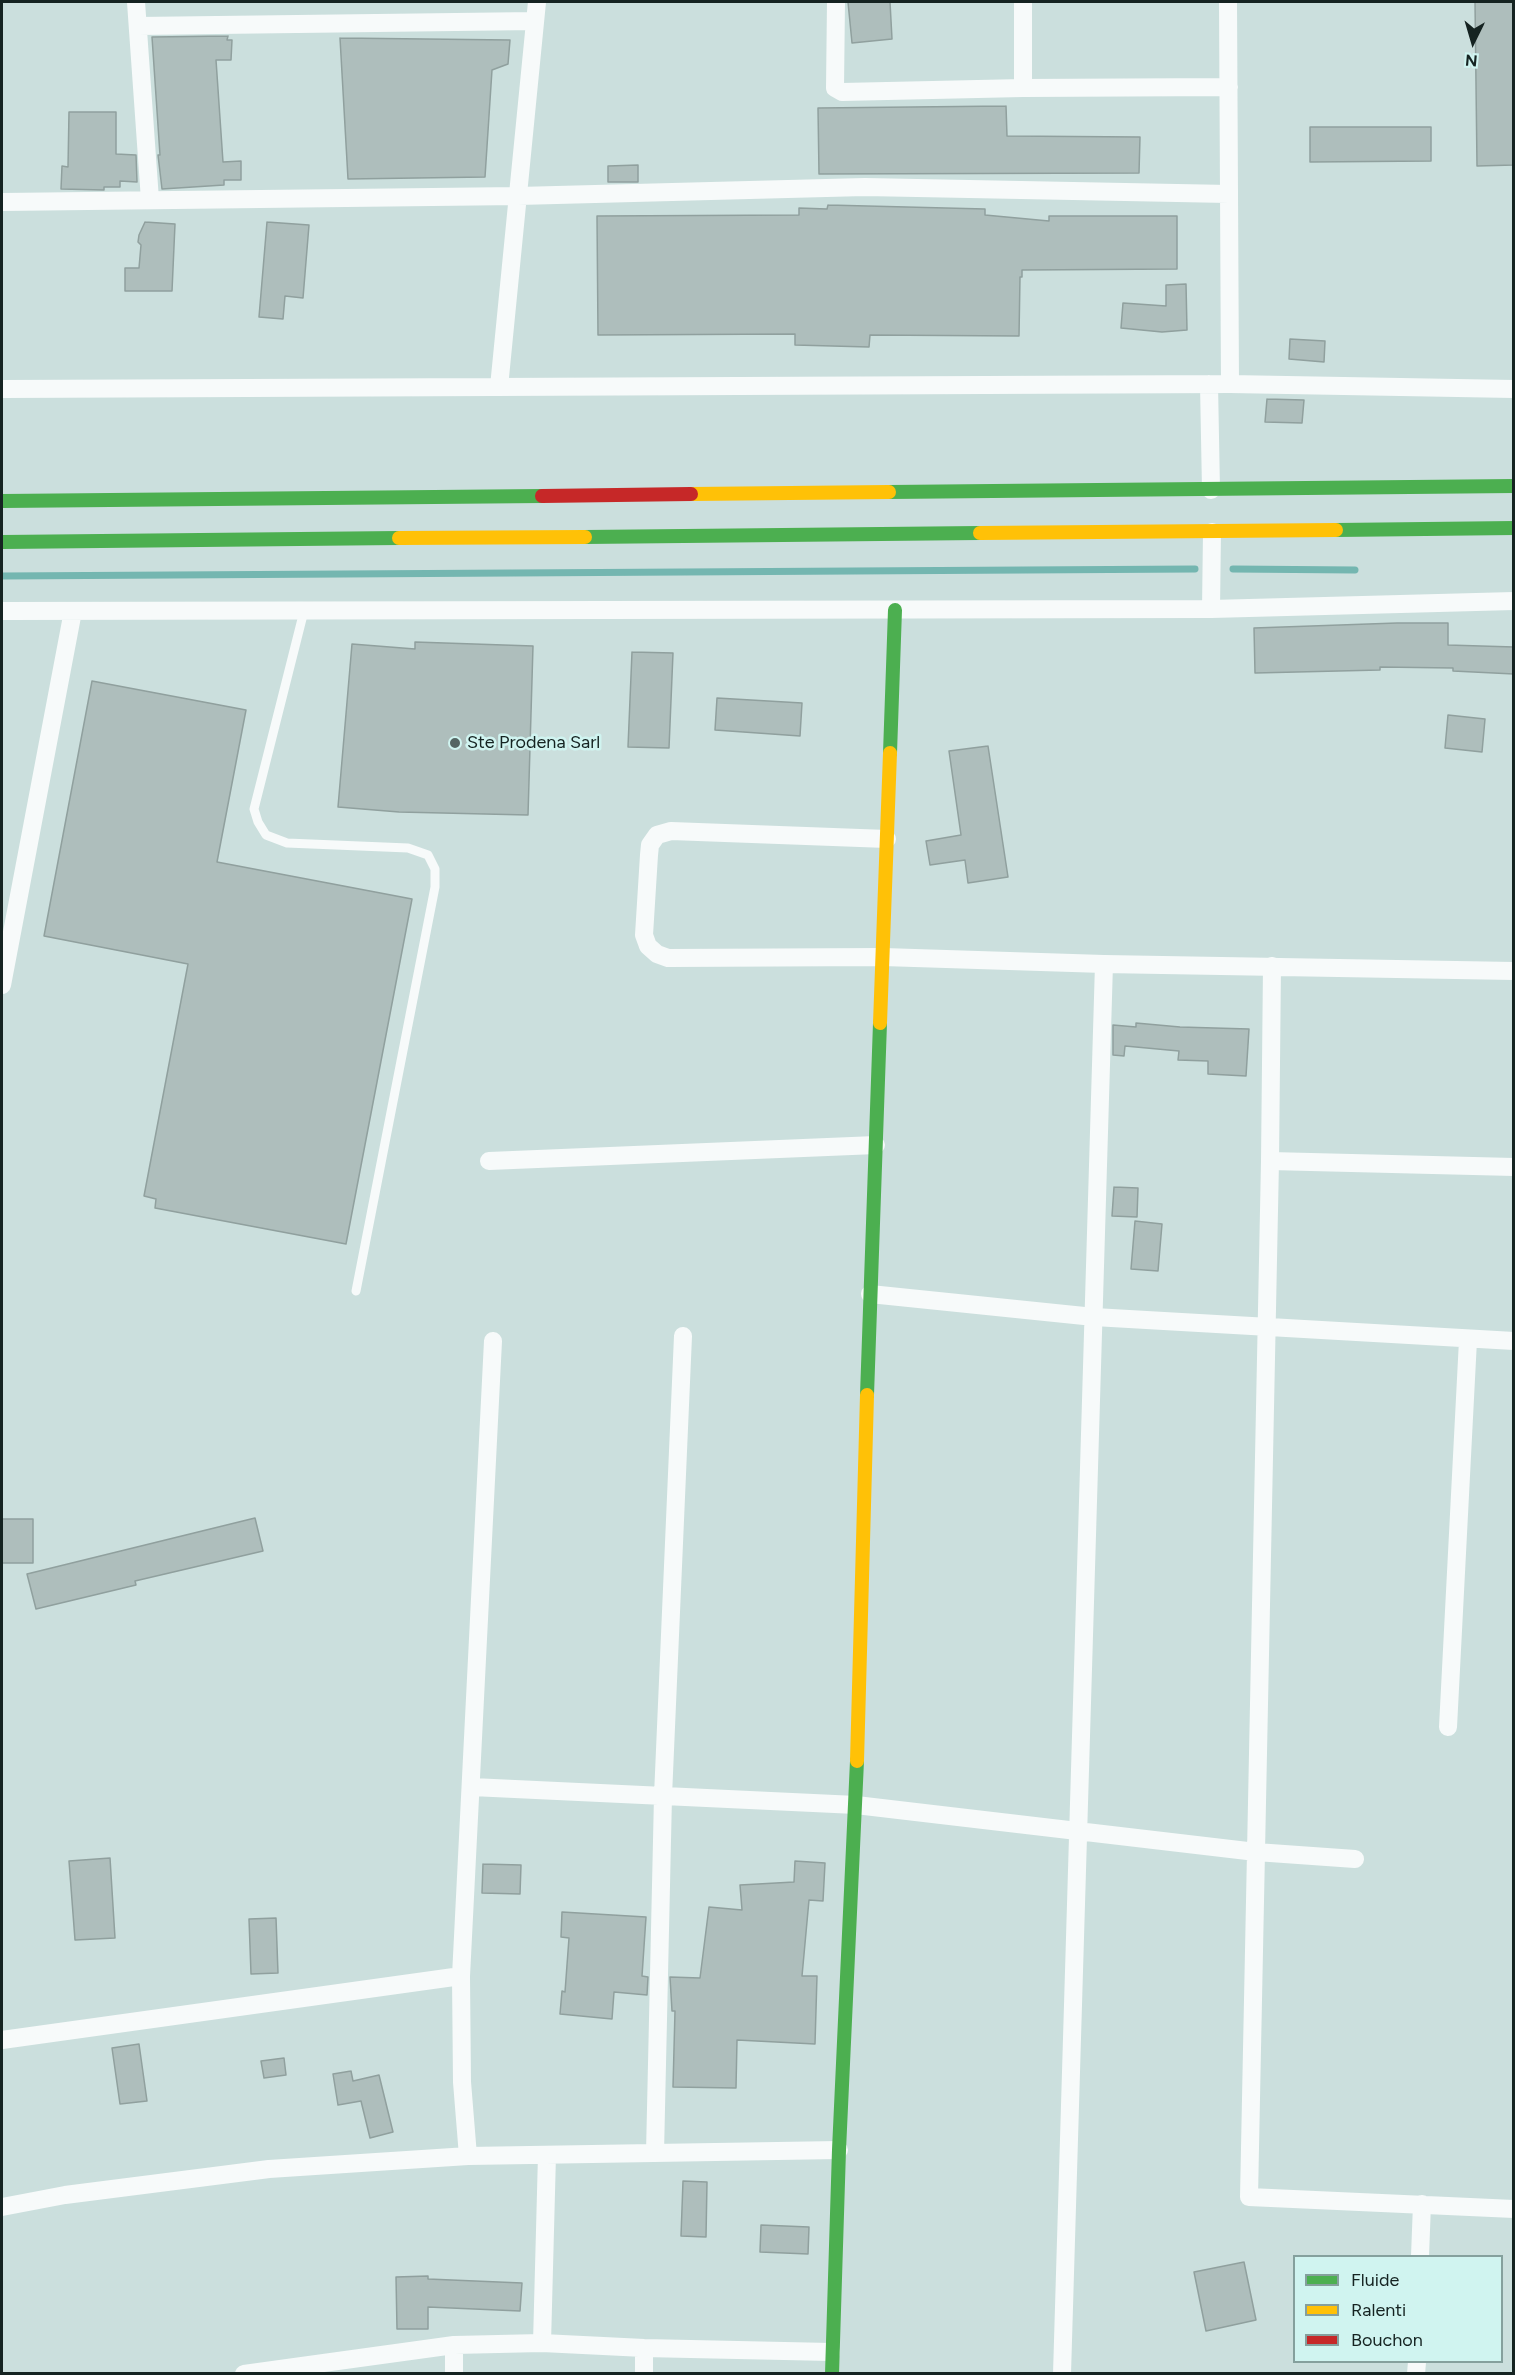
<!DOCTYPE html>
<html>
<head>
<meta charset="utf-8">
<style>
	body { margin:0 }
	#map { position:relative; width:1515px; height:2375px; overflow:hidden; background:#cbdfdd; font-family:Figtree,sans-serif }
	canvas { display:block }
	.frame { position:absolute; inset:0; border:3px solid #152321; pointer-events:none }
	.legend { position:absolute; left:1293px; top:2255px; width:210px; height:108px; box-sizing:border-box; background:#d0f4f0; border:2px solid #85a09d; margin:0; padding:8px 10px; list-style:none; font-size:18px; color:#152321 }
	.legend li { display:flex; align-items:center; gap:12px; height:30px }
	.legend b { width:30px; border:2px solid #85a09d }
	.north { position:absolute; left:1443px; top:12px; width:60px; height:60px; -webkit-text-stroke:4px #d0f4f0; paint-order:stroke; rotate:185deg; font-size:16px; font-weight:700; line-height:24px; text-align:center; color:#152321 }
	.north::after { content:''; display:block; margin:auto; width:21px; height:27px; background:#152321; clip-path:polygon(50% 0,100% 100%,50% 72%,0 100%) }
</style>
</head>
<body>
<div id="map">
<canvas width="1515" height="2375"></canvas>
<div class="frame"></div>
<ul class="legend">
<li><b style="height:8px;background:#4caf50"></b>Fluide</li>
<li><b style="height:8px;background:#ffc107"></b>Ralenti</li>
<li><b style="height:8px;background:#c62828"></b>Bouchon</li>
</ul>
<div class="north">N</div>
</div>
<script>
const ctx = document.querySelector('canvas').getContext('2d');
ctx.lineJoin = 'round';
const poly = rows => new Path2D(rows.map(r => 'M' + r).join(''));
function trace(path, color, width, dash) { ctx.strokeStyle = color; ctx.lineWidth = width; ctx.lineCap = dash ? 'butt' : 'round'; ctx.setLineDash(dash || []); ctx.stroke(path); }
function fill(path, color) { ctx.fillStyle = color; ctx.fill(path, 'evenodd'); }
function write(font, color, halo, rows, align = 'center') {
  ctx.font = font + ' Figtree,sans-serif'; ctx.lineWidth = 5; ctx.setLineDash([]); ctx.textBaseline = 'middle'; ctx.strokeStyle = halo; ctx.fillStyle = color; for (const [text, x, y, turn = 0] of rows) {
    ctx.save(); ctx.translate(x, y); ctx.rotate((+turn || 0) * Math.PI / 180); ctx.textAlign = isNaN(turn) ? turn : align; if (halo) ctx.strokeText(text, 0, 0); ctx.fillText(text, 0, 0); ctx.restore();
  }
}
trace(poly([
	[1233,569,1355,570],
	[2,576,1195,569]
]), '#74b6b0', 7);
const building = poly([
	[848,2,890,2,892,39,852,43,848,2],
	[1475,2,1514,2,1514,165,1477,166,1475,2],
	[228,36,227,40,232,40,231,60,216,60,223,162,241,161,241,180,224,180,224,185,162,189,158,155,160,155,152,37,228,36],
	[340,38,510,40,508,64,492,70,485,177,348,179,340,38],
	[1006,106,1007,136,1140,137,1139,173,819,174,818,108,1006,106],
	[69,112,116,112,116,154,136,155,137,182,120,181,120,187,104,187,104,190,61,189,62,166,68,167,69,112],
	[1310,127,1431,127,1431,161,1310,162,1310,127],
	[638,165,638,182,608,182,608,166,638,165],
	[828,205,985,209,985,215,1049,221,1049,216,1177,216,1177,269,1022,270,1022,277,1020,277,1019,336,870,335,869,347,795,345,795,334,598,335,597,216,799,215,799,208,827,209,828,205],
	[145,222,175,224,172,291,125,291,125,268,139,268,141,245,138,242,139,235,145,222],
	[267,222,309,225,303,298,285,296,283,319,259,317,267,222],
	[1186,284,1187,330,1162,332,1121,328,1123,303,1166,306,1166,285,1186,284],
	[1290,339,1325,341,1324,362,1289,359,1290,339],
	[1267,399,1304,400,1302,423,1265,422,1267,399],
	[1397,623,1448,623,1448,645,1514,647,1514,674,1453,671,1453,668,1380,667,1380,670,1255,673,1254,628,1397,623],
	[415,642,533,646,528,815,399,812,338,807,352,644,415,649,415,642],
	[632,652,673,653,669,748,628,747,632,652],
	[92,681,246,710,217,862,412,899,346,1244,155,1208,156,1199,144,1196,188,964,44,936,92,681],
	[717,698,802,703,800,736,715,730,717,698],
	[1448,715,1485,719,1482,752,1445,748,1448,715],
	[988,746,1008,877,968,883,965,860,930,865,926,841,961,835,949,751,988,746],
	[1136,1023,1180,1027,1249,1029,1246,1076,1208,1074,1208,1061,1178,1060,1179,1051,1125,1046,1124,1056,1113,1055,1113,1025,1136,1027,1136,1023],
	[1114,1187,1138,1188,1137,1217,1112,1216,1114,1187],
	[1135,1221,1162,1224,1158,1271,1131,1269,1135,1221],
	[255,1518,263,1551,135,1581,136,1585,36,1609,27,1574,255,1518],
	[2,1519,33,1519,33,1563,2,1563,2,1519],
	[110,1858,115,1938,75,1940,69,1861,110,1858],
	[795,1861,825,1863,823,1901,809,1900,802,1976,817,1976,815,2044,737,2040,736,2088,673,2087,675,2011,672,2011,670,1977,700,1978,709,1907,742,1910,740,1885,794,1882,795,1861],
	[483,1864,521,1865,520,1894,482,1893,483,1864],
	[562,1912,646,1917,642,1976,648,1977,647,1995,614,1992,612,2019,560,2014,562,1991,565,1992,569,1938,561,1937,562,1912],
	[276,1918,278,1973,251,1974,249,1919,276,1918],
	[139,2044,147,2101,120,2104,112,2048,139,2044],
	[284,2058,286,2075,264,2078,261,2061,284,2058],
	[351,2071,353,2081,379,2075,393,2132,370,2138,361,2101,338,2105,333,2074,351,2071],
	[683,2181,707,2182,706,2237,681,2236,683,2181],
	[761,2225,809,2227,808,2254,760,2252,761,2225],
	[1244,2262,1256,2320,1206,2331,1194,2272,1244,2262],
	[428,2276,428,2279,522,2283,520,2311,428,2307,428,2329,397,2329,396,2277,428,2276]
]);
fill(building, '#aebebc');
trace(building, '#90a09e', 1.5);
trace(poly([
	[304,611,254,809,258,822,266,835,287,843,408,848,428,855,435,869,435,887,356,1291]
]), '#f7fafa', 9);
trace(poly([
	[136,2,150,200],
	[836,2,835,88,842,92,1023,88,1229,87],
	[1228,2,1230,384],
	[138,26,535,21],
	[1023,88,1023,2],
	[2,202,518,196,865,187,1229,194],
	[1209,384,1211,490],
	[499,387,537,2],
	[2,389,1230,384,1514,389],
	[1211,609,1212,532],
	[2,611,1211,609,1514,601],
	[887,839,671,831,657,835,650,845,649,855,644,935,648,946,657,954,668,958,883,957,1104,964,1514,971],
	[1272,966,1270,1161,1249,2197,1514,2209],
	[2,985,73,611],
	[489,1161,876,1145],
	[1270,1161,1514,1167],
	[870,1294,1094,1317,1514,1341],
	[1448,1727,1468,1340],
	[472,1787,856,1805,1256,1852,1355,1859],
	[2,2040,461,1976],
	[655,2153,663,1796,683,1336],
	[468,2156,462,2082,461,1976,493,1341],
	[2,2207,65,2195,269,2169,468,2156,839,2150],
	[1420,2256,1422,2204],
	[542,2343,547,2155],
	[244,2374,454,2345,542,2343,644,2348,831,2352],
	[454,2374,454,2345],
	[644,2374,644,2348],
	[1062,2374,1104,964],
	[1416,2374,1417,2362]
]), '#f7fafa', 18);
trace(poly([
	[889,492,1514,486],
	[2,501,542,496],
	[1336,530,1514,528],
	[585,537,980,533],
	[2,542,399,538],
	[890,753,895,610],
	[867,1395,880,1023],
	[832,2374,839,2150,857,1761]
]), '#4caf50', 14);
trace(poly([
	[691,494,889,492],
	[980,533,1336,530],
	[399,538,585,537],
	[880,1023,890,753],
	[857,1761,867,1395]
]), '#ffc107', 14);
trace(poly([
	[542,496,691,494]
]), '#c62828', 14);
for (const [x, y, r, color] of [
	[455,743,6,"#556563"]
]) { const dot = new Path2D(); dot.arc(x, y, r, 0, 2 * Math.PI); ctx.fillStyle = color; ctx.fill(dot); trace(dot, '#d0f4f0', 2); }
write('18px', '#152321', '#d0f4f0', [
	["Ste Prodena Sarl",467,743]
], 'left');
</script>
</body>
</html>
